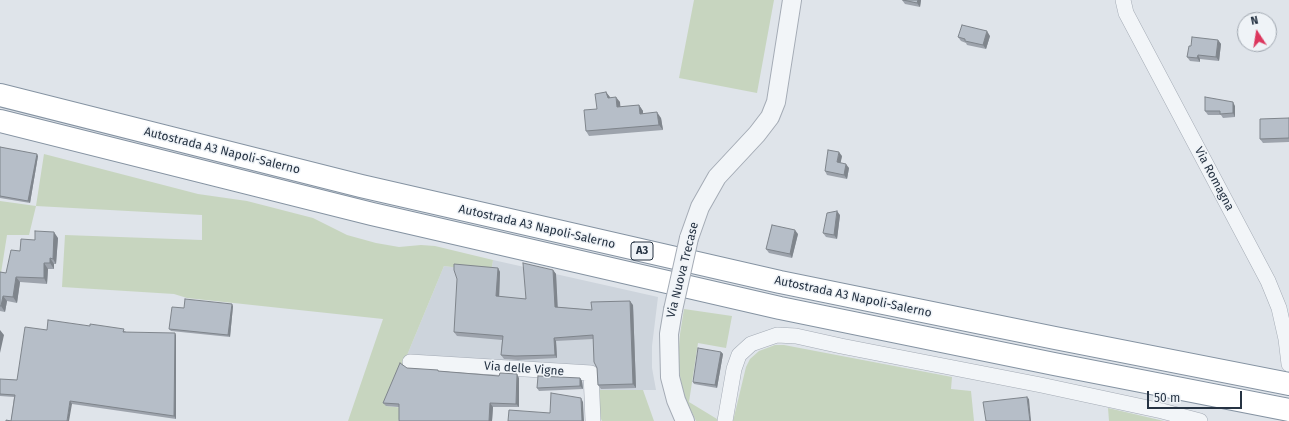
<!DOCTYPE html>
<html>
<head>
<meta charset="utf-8">
<style>
	body { margin:0 }
	#map { position:relative; width:1289px; height:421px; overflow:hidden; background:#dfe4ea; font-family:"Fira Sans",sans-serif }
	canvas { display:block }
	.north { position:absolute; left:1237px; top:12px; width:40px; height:40px; box-sizing:border-box; background:#eff3f7; border:1px solid #9fa6af; border-radius:50%; rotate:348deg; font-size:11px; font-weight:700; line-height:16px; text-align:center; color:#263343 }
	.north::after { content:''; display:block; margin:auto; width:14px; height:18px; background:#dc375e; clip-path:polygon(50% 0,100% 100%,50% 72%,0 100%) }
	.scale { position:absolute; left:1147px; top:391px; width:95px; height:18px; box-sizing:border-box; border:2px solid #263343; border-top:0; padding-left:5px; font-size:12px; line-height:14px; white-space:nowrap; color:#263343; -webkit-text-stroke:3px #eff3f7; paint-order:stroke }
</style>
</head>
<body>
<div id="map">
<canvas width="1289" height="421"></canvas>
<div class="north">N</div>
<div class="scale">50 m</div>
</div>
<script>
const ctx = document.querySelector('canvas').getContext('2d');
ctx.lineJoin = 'round';
function fill(path, color) { ctx.fillStyle = color; ctx.fill(path, 'evenodd'); }
const poly = rows => new Path2D(rows.map(r => 'M' + r).join(''));
function trace(path, color, width, dash) { ctx.strokeStyle = color; ctx.lineWidth = width; ctx.lineCap = dash ? 'butt' : 'round'; ctx.setLineDash(dash || []); ctx.stroke(path); }
function write(font, color, halo, rows, align = 'center') {
  ctx.font = font + ' "Fira Sans",sans-serif'; ctx.lineWidth = 3; ctx.setLineDash([]); ctx.textBaseline = 'middle'; ctx.strokeStyle = halo; ctx.fillStyle = color; for (const [text, x, y, turn = 0] of rows) {
    ctx.save(); ctx.translate(x, y); ctx.rotate((+turn || 0) * Math.PI / 180); ctx.textAlign = isNaN(turn) ? turn : align; if (halo) ctx.strokeText(text, 0, 0); ctx.fillText(text, 0, 0); ctx.restore();
  }
}
fill(poly([
	[493,260,658,297,652,346,652,368,656,390,596,390,596,369,445,357,439,410,386,406,444,266,491,271]
]), '#cdd4dc');
fill(poly([
	[694,0,774,0,757,93,679,78],
	[44,154,198,194,247,201,313,218,347,235,376,243,399,247,421,245,435,246,493,260,491,272,444,266,386,406,404,408,398,421,348,421,383,319,187,298,174,294,62,287,65,235,202,240,202,215,36,206,29,235,7,235,1,273,0,273,0,201,36,206],
	[684,309,732,316,726,348,698,343,689,402,717,419,717,421,696,421,682,392,678,359,680,334],
	[775,345,784,345,952,377,951,389,971,391,974,421,733,421,746,367,750,359,759,351],
	[596,390,643,390,654,421,602,421,598,413],
	[1108,408,1164,421,1109,421]
]), '#c7d5bf');
const minor = poly([
	[1123,0,1126,13,1268,281,1279,308,1286,339,1289,364],
	[410,362,591,373,593,421],
	[725,421,734,369,739,355,751,344,777,335,796,336,841,346,1041,385,1162,411,1200,421]
]);
const tertiary = poly([
	[689,238,700,207,717,177,757,134,770,117,776,102,792,0],
	[673,310,669,334,670,377,676,400,685,421]
]);
const motorway = poly([
	[0,95,361,186,780,282,1055,338,1289,384],
	[0,121,372,214,780,308,1054,364,1289,410]
]);
trace(minor, '#a4abb5', 16);
trace(tertiary, '#a4abb5', 20);
trace(motorway, '#8593a2', 24);
trace(minor, '#f2f5f8', 15);
trace(tertiary, '#f2f5f8', 18);
trace(motorway, '#fff', 22);
const tertiaryBridge = poly([
	[673,310,689,238]
]);
trace(tertiaryBridge, '#a4abb5', 20, []);
trace(tertiaryBridge, '#f2f5f8', 18);
fill(poly([
	[902,0,921,0,920,7,905,4],
	[990,36,986,49,967,45,966,43,961,41,958,37],
	[1218,40,1221,44,1219,61,1200,59,1200,62,1190,61,1187,57,1191,46],
	[606,92,610,98,620,102,620,107,639,105,643,111,643,114,661,118,663,130,589,136,586,131,597,109],
	[1235,106,1235,117,1223,118,1221,115,1208,115,1205,111],
	[1289,118,1289,142,1263,143,1260,139],
	[0,147,38,156,30,203,0,198],
	[842,156,840,163,849,168,847,179,827,175,825,171],
	[840,215,837,239,826,237,823,233],
	[798,234,792,258,769,253,766,249],
	[58,238,56,264,54,264,54,269,48,269,47,284,20,282,17,303,7,301,5,312,0,311,0,272,6,273,20,251,35,240],
	[498,268,500,272,499,297,526,299,553,270,556,274,557,307,592,310,633,305,636,388,601,389,598,385,597,368,593,339,556,341,557,358,518,360,504,359,501,355,502,340,457,336,454,332],
	[233,306,230,337,171,331,169,329],
	[47,330,126,331,125,332,176,335,176,419,72,404,11,421,14,397,0,396,0,379,17,380],
	[721,352,723,354,717,388,694,384,693,382],
	[407,368,439,371,519,378,519,407,493,407,492,421,399,421,399,407,386,406,383,403],
	[580,378,582,381,583,389,539,391,537,388]
]), '#9da3ac');
fill(poly([
	[918,0,921,0,920,7,917,3],
	[987,31,990,36,986,49,983,45],
	[1218,40,1221,44,1219,61,1216,57],
	[1198,55,1200,59,1200,62,1197,58],
	[606,92,610,97,611,103,608,98],
	[616,97,620,102,621,113,617,107],
	[1233,102,1235,106,1235,117,1233,113],
	[639,105,643,111,643,120,640,114],
	[657,112,661,118,663,130,659,125],
	[839,152,842,156,840,166,837,162],
	[37,154,38,156,30,203,28,201],
	[846,164,849,168,847,179,844,175],
	[837,211,840,215,837,239,834,235],
	[795,230,798,234,792,258,790,254],
	[54,232,58,238,56,264,53,259],
	[50,258,54,264,54,269,50,263],
	[44,263,48,269,47,284,44,278],
	[498,268,500,272,499,300,496,296],
	[553,270,556,274,558,311,555,307],
	[16,277,20,282,17,303,13,297],
	[3,296,7,301,5,312,1,306],
	[630,301,633,305,636,388,633,384],
	[232,304,233,306,230,337,228,335],
	[0,330,4,335,0,353],
	[175,333,176,335,176,419,174,416],
	[554,338,556,341,557,358,555,355],
	[721,352,723,354,717,388,715,385],
	[517,374,519,378,519,407,516,404],
	[580,378,582,381,583,389,580,386],
	[1027,397,1029,399,1031,421,1030,421],
	[581,398,583,402,584,421,582,421],
	[70,401,72,404,69,421,67,421],
	[490,403,493,407,492,421,489,421]
]), '#7f858c');
const building = poly([
	[903,0,918,0,917,3,903,0],
	[962,25,987,31,983,45,965,41,965,39,958,37,962,25],
	[1192,37,1218,40,1216,57,1198,55,1197,58,1187,57,1189,46,1191,46,1192,37],
	[606,92,608,98,616,97,617,107,639,105,640,114,657,112,659,125,586,131,584,110,597,109,595,94,606,92],
	[1205,97,1233,102,1233,113,1220,114,1220,111,1205,111,1205,97],
	[1289,118,1289,138,1260,139,1260,119,1289,118],
	[0,147,37,154,28,201,0,196,0,147],
	[828,150,839,152,837,162,846,164,844,175,825,171,828,150],
	[837,211,834,235,823,233,827,213,837,211],
	[772,225,795,230,790,254,766,249,772,225],
	[35,231,54,232,53,259,50,258,50,263,44,263,44,278,16,277,13,297,3,296,1,306,0,306,0,272,6,273,11,250,20,251,21,239,35,240,35,231],
	[523,263,553,270,555,307,592,310,591,302,630,301,633,384,598,385,597,368,594,362,593,335,554,338,555,355,515,356,501,355,503,336,454,332,457,279,454,270,454,264,498,268,496,296,526,299,523,263],
	[185,299,232,304,228,335,169,329,172,307,184,308,185,299],
	[48,320,90,326,90,324,124,329,123,332,175,333,174,416,70,401,67,421,6,421,6,420,11,421,15,395,0,394,0,379,17,380,25,327,47,330,48,320],
	[698,348,721,352,715,385,693,382,698,348],
	[400,363,407,368,438,370,438,371,499,376,500,373,517,374,516,404,490,403,489,421,399,421,399,404,383,403,400,363],
	[538,376,580,378,580,386,537,388,538,376],
	[551,393,581,398,582,421,508,421,509,410,550,413,551,393],
	[1027,397,1030,421,986,421,983,402,1027,397]
]);
fill(building, '#b6bec8');
trace(building, '#7f858c', 1);
for (const [x, y, w] of [
	[642,251,22]
]) { const box = new Path2D(); box.roundRect(x - w / 2, y - 9, w, 18, 3); ctx.fillStyle = '#eff3f7'; ctx.fill(box); trace(box, '#263343', 1); }
write('bold 11px', '#263343', null, [
	["A3",642,251]
]);
write('12px', '#263343', '#eff3f7', [
	["Autostrada A3 Napoli-Salerno",222,151,14],
	["Via Romagna",1214,179,62],
	["Autostrada A3 Napoli-Salerno",537,227,13],
	["Via Nuova Trecase",683,270,-76],
	["Autostrada A3 Napoli-Salerno",853,297,12],
	["Via delle Vigne",524,369,4]
]);
</script>
</body>
</html>
